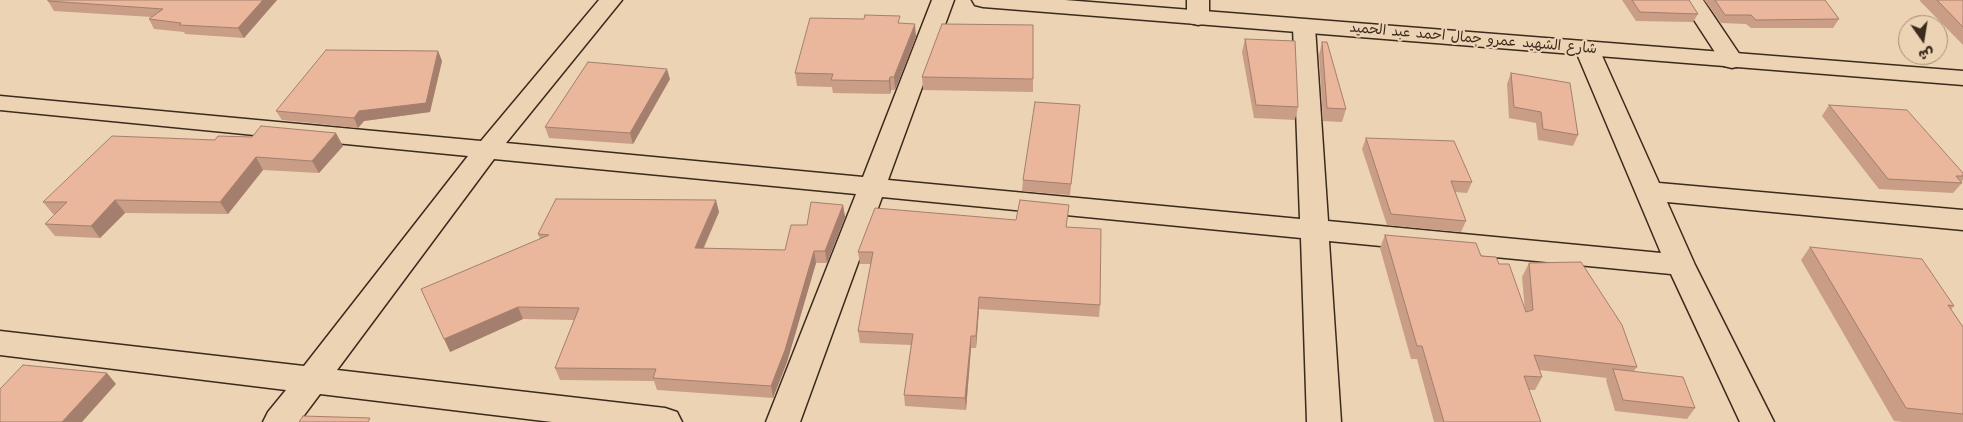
<!DOCTYPE html>
<html>
<head>
<meta charset="utf-8">
<style>
	body { margin:0 }
	#map { position:relative; width:1963px; height:422px; overflow:hidden; background:#ebd3b3; font-family:Kalam,"Playpen Sans Arabic",sans-serif }
	canvas { display:block }
	.north { position:absolute; left:1898px; top:15px; width:50px; height:50px; box-sizing:border-box; background:#ebd3b3; border:1px solid #a58f77; border-radius:50%; rotate:167deg; font-size:14px; font-weight:700; line-height:20px; text-align:center; color:#3b2a1e }
	.north::after { content:''; display:block; margin:auto; width:18px; height:22px; background:#3b2a1e; clip-path:polygon(50% 0,100% 100%,50% 72%,0 100%) }
</style>
</head>
<body>
<div id="map">
<canvas width="1963" height="422"></canvas>
<div class="north">ش</div>
</div>
<script>
const ctx = document.querySelector('canvas').getContext('2d');
ctx.lineJoin = 'round';
const poly = rows => new Path2D(rows.map(r => 'M' + r).join(''));
function trace(path, color, width, dash) { ctx.strokeStyle = color; ctx.lineWidth = width; ctx.lineCap = dash ? 'butt' : 'round'; ctx.setLineDash(dash || []); ctx.stroke(path); }
function fill(path, color) { ctx.fillStyle = color; ctx.fill(path, 'evenodd'); }
function write(font, color, halo, rows, align = 'center') {
  ctx.font = font + ' Kalam,"Playpen Sans Arabic",sans-serif'; ctx.lineWidth = 4.5; ctx.setLineDash([]); ctx.textBaseline = 'middle'; ctx.strokeStyle = halo; ctx.fillStyle = color; for (const [text, x, y, turn = 0] of rows) {
    ctx.save(); ctx.translate(x, y); ctx.rotate((+turn || 0) * Math.PI / 180); ctx.textAlign = isNaN(turn) ? turn : align; if (halo) ctx.strokeText(text, 0, 0); ctx.fillText(text, 0, 0); ctx.restore();
  }
}
const street = poly([
	[599,0,622,0,506,143,863,177,932,0,954,0,888,180,1300,219,1293,27,1296,22,1304,20,1312,22,1315,27,1328,221,1661,253,1575,49,1579,44,1587,42,1595,44,1599,49,1659,183,1963,210,1963,230,1667,202,1695,265,1774,422,1740,422,1671,274,1329,241,1341,422,1307,422,1301,238,882,197,800,422,766,422,856,194,494,159,337,370,665,408,677,412,682,422,552,422,320,394,299,422,263,422,268,412,286,390,0,355,0,331,304,366,468,156,0,110,0,96,481,141,599,0],
	[1187,0,1209,0,1209,18,1206,23,1198,25,1190,23,1187,18,1187,0],
	[1681,0,1703,0,1744,61,1740,66,1732,68,1724,66,1681,0]
]);
const secondary = poly([
	[972,0,1065,0,1963,71,1963,85,983,7,975,5,972,0]
]);
trace(street, '#3b2a1e', 3);
trace(secondary, '#3b2a1e', 3);
fill(street, '#ebd3b3');
fill(secondary, '#ebd3b3');
fill(poly([
	[48,0,277,0,244,38,185,34,184,32,154,29,149,19,152,17,54,11,48,1],
	[1622,0,1689,0,1698,14,1693,22,1636,21],
	[1704,0,1825,0,1839,19,1833,28,1751,28,1746,24,1721,23],
	[1920,0,1963,0,1963,45,1920,1],
	[900,23,916,37,895,90,891,90,890,94,833,93,832,87,797,86,795,73],
	[1245,39,1298,107,1295,120,1254,118,1242,52],
	[1322,42,1346,109,1342,122,1323,121,1319,55],
	[438,51,442,61,430,112,364,121,358,128,282,120,276,111],
	[1511,73,1578,135,1573,146,1538,140,1536,123,1509,118,1507,84],
	[922,77,1033,79,1033,92,923,90],
	[670,79,633,144,549,138,545,127],
	[1080,105,1070,195,1022,191,1023,180],
	[1829,105,1963,173,1963,180,1961,182,1962,183,1953,193,1879,189,1822,116],
	[1366,138,1472,182,1467,193,1455,192,1466,221,1461,232,1387,225,1362,149],
	[215,140,343,146,319,173,263,170,228,214,125,213,100,238,55,236,45,224,55,214,53,214,43,202],
	[843,205,845,217,827,263,816,263,787,362,773,398,657,390,654,381,560,380,555,368,574,320,523,319,450,352,540,239,538,234,719,212,704,248,785,250,807,225],
	[1067,228,1100,305,1099,317,979,309,976,348,971,348,966,410,905,406,904,395,911,345,860,343,858,331,871,264,860,264,858,252],
	[1385,235,1499,264,1525,311,1522,277,1529,263,1637,367,1634,371,1695,408,1687,419,1615,411,1606,380,1607,378,1539,370,1542,377,1535,390,1529,390,1541,422,1434,422,1417,359,1411,359,1380,248],
	[1810,247,1954,306,1951,309,1963,327,1963,422,1903,422,1894,421,1801,260]
]), '#c99d86');
fill(poly([
	[263,0,277,0,244,38,238,28],
	[915,24,916,37,895,90,894,77],
	[438,51,442,61,430,112,364,121,358,128,354,118,359,111],
	[667,69,670,79,633,144,630,133],
	[890,77,891,90,890,94,889,81],
	[336,133,343,146,319,173,312,161],
	[256,157,263,170,228,214,220,202],
	[115,200,125,213,100,238,91,226],
	[716,200,719,212,698,260,695,248],
	[843,205,845,217,827,263,825,251],
	[814,251,816,263,787,362,773,398,771,386],
	[979,297,979,309,976,348,976,336],
	[518,307,523,319,450,352,444,339],
	[971,336,971,348,966,410,965,398],
	[107,373,116,384,82,422,62,422]
]), '#a47f6d');
const building = poly([
	[48,0,263,0,238,28,179,25,181,23,149,19,163,9,48,1,48,0],
	[1632,0,1689,0,1698,14,1640,12,1632,0],
	[1715,0,1825,0,1839,19,1756,20,1751,15,1725,15,1715,0],
	[1937,0,1963,0,1963,27,1937,0],
	[865,15,900,16,898,23,915,24,894,77,890,77,889,81,831,80,833,74,795,73,810,18,864,19,865,15],
	[942,24,1033,25,1033,79,922,77,942,24],
	[1245,39,1295,41,1298,107,1256,105,1245,39],
	[1322,42,1327,42,1346,109,1327,108,1322,42],
	[326,50,438,51,426,103,359,111,354,118,276,111,326,50],
	[588,62,667,69,630,133,545,127,588,62],
	[1511,73,1570,83,1578,135,1543,129,1541,112,1514,107,1511,73],
	[1035,102,1080,105,1071,184,1023,180,1035,102],
	[1829,105,1907,110,1963,173,1963,176,1956,176,1962,183,1888,179,1829,105],
	[261,126,336,133,312,161,256,157,220,202,115,200,91,226,45,224,67,202,43,202,112,136,215,140,218,136,252,137,261,126],
	[1366,138,1454,141,1472,182,1451,181,1466,221,1391,214,1366,138],
	[556,199,716,200,695,248,785,250,791,225,807,225,811,202,843,205,825,251,814,251,785,350,771,386,653,378,656,369,555,368,579,308,518,307,444,339,421,289,549,235,538,234,556,199],
	[1020,200,1069,205,1066,227,1101,229,1100,305,979,297,976,336,971,336,965,398,904,395,913,334,858,331,873,252,858,252,875,208,1016,220,1020,200],
	[1385,235,1476,243,1481,256,1496,257,1499,264,1509,264,1526,312,1533,310,1529,263,1581,262,1622,325,1637,367,1534,355,1542,377,1524,376,1541,422,1444,422,1422,346,1417,346,1385,235],
	[1810,247,1922,259,1954,306,1948,305,1963,327,1963,414,1906,408,1810,247],
	[23,365,107,373,62,422,0,422,0,389,23,365],
	[1613,369,1683,377,1695,408,1623,400,1613,369],
	[303,416,370,418,368,422,299,422,303,416]
]);
fill(building, '#eab69c');
trace(building, '#a47f6d', 1);
write('14px', '#3b2a1e', '#ebd3b3', [
	["شارع الشهيد عمرو جمال احمد عبد الحميد",1473,40,5]
]);
</script>
</body>
</html>
